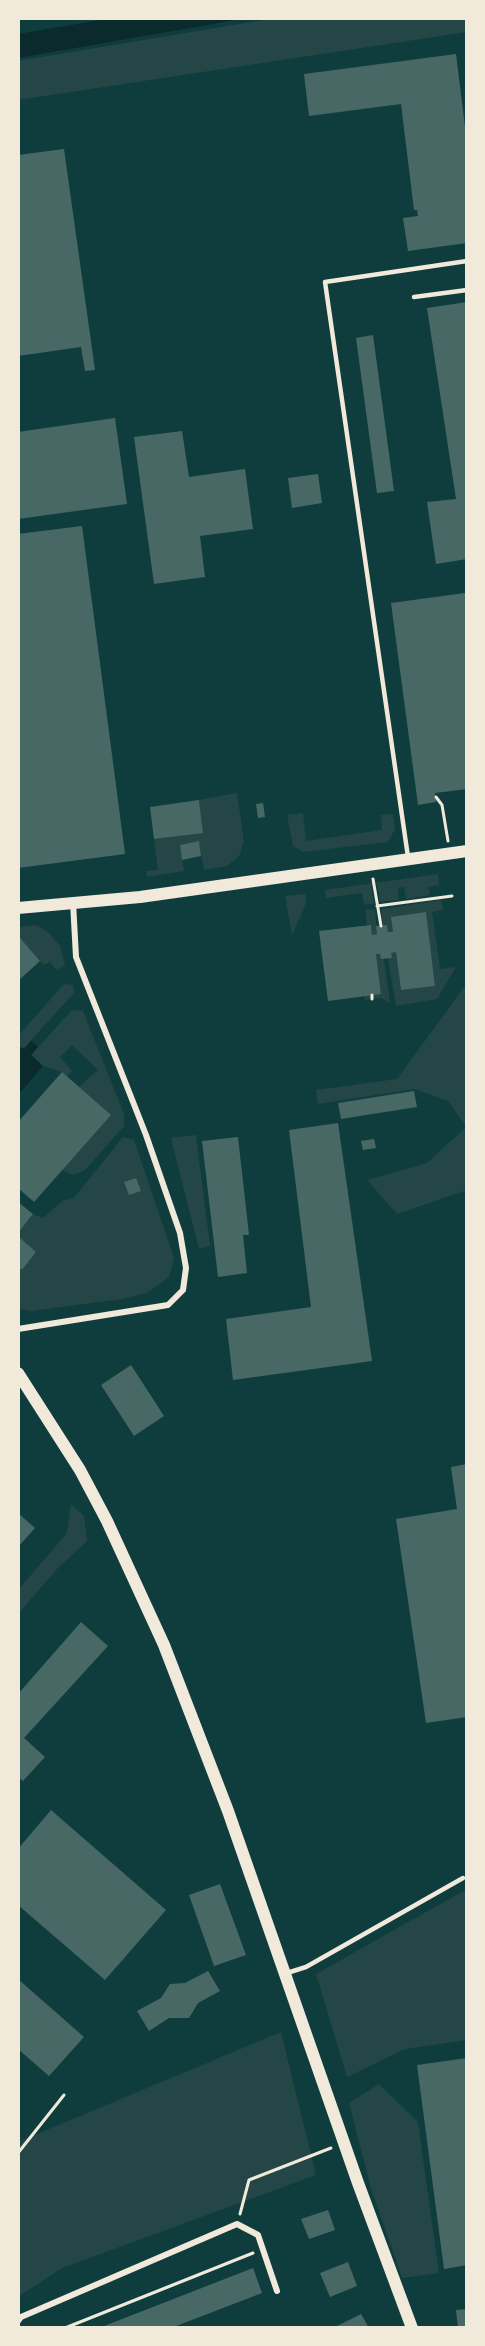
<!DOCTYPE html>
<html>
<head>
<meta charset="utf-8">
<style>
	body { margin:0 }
	#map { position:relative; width:485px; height:2346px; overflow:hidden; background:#0f3d3e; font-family:Overpass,sans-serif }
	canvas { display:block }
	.frame { position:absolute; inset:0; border:20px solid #f1e9da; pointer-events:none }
</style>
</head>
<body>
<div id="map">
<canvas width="485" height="2346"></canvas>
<div class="frame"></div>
</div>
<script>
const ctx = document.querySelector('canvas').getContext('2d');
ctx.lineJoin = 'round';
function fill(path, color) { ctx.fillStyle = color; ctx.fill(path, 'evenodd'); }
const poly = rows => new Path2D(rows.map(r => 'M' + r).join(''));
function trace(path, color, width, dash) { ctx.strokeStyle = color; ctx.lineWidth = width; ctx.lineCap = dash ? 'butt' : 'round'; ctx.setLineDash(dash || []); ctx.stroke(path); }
fill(poly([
	[275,18,467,18,467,32,18,100,18,61],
	[237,793,244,842,239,856,227,866,204,870,199,842,180,845,184,871,147,877,146,871,158,870,154,839,203,832,199,800],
	[303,813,306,841,382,830,381,815,393,814,395,829,388,842,303,852,293,846,287,815],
	[438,874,439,885,428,887,430,895,406,899,404,887,398,888,399,900,380,902,377,884,371,885,374,904,364,905,362,893,326,898,325,890],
	[305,894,307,901,292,935,285,896],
	[441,900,443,910,432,912,440,969,456,967,437,999,396,1006,388,958,391,953,396,952,401,990,435,986,426,913,392,917,393,932,388,932,387,925,383,925,381,909],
	[375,909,377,934,372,935,371,925,367,925,365,910],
	[35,925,47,931,60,946,65,965,56,970,50,962,44,965,20,939,18,940,18,927],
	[376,954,380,954,381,959,384,959,390,1003,381,998,365,1000,364,996,381,994],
	[467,983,467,1190,397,1214,367,1180,427,1163,466,1127,448,1101,415,1089,318,1104,316,1090,397,1079],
	[64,984,73,985,74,993,23,1049,21,1047,18,1051,18,1036],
	[72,1010,83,1011,124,1114,124,1126,85,1170,73,1175,62,1170,79,1087,98,1070,72,1045,60,1057,72,1071,67,1077,62,1072,43,1066,31,1055],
	[196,1135,210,1246,199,1249,171,1138],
	[123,1137,134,1140,174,1258,169,1277,147,1293,122,1299,31,1311,18,1309,18,1267,22,1270,36,1252,18,1236,18,1233,33,1214,43,1218,62,1201,74,1198],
	[71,1504,84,1516,87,1541,56,1570,18,1614,18,1590,67,1533],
	[467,1889,467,2040,405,2049,347,2077,316,1974],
	[281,2032,316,2175,62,2268,18,2297,18,2142],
	[379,2084,418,2122,439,2273,402,2278,371,2188,349,2103]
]), '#244646');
fill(poly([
	[113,18,247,18,18,58,18,34],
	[31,1041,38,1047,31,1055,43,1066,18,1095,18,1051,21,1047,24,1049]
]), '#0a2a2b');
fill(poly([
	[456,54,467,143,467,243,408,251,403,218,418,216,417,210,414,210,401,104,309,116,304,74],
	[64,149,95,370,85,371,81,347,18,356,18,155],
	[467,302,467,559,436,564,427,502,456,499,427,308],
	[373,335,394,491,377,493,356,338],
	[115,418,127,504,18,519,18,432],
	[182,431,189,477,245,469,253,529,200,536,205,577,154,584,134,437],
	[318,474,322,503,292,508,288,478],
	[82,526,125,854,18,868,18,534],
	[465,593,467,610,467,789,435,793,436,802,418,805,391,603],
	[199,800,203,833,154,839,150,807],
	[263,803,265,817,258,818,256,804],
	[199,841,201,856,182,860,180,845],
	[426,912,435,986,401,990,396,952,391,953,392,958,381,959,380,954,376,954,381,994,328,1001,319,931,371,925,372,935,377,934,376,926,387,925,388,932,393,932,391,917],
	[20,938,40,961,18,981,18,940],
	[62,1072,111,1115,34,1202,18,1188,18,1122],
	[414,1091,417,1107,341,1119,338,1103],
	[338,1123,372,1361,233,1380,226,1319,311,1307,289,1130],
	[238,1137,249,1235,243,1235,247,1273,218,1277,202,1141],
	[374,1139,376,1148,363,1150,361,1141],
	[136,1178,141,1191,129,1195,124,1182],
	[18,1202,33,1214,18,1233],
	[18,1236,36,1252,22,1270,18,1267],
	[131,1365,164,1416,134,1436,101,1385],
	[467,1464,467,1717,426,1723,396,1519,457,1509,451,1467],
	[18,1513,35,1528,18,1547],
	[81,1622,108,1646,24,1738,45,1757,23,1781,18,1777,18,1694],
	[51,1810,166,1910,105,1980,18,1905,18,1849],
	[220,1884,246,1955,214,1966,189,1895],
	[208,1971,220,1991,198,2003,189,2018,169,2018,149,2031,137,2011,161,1998,170,1984,185,1983],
	[18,1979,84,2037,49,2076,18,2049],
	[467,2058,467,2265,444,2269,417,2065],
	[328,2210,335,2230,309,2239,301,2219],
	[348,2262,357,2286,330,2297,320,2273],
	[253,2268,262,2293,171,2328,99,2328],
	[467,2309,467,2328,458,2328,456,2310],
	[361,2314,369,2328,338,2328,337,2326]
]), '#486865');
trace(poly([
	[436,797,442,805,448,841],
	[373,879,381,926],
	[377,906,452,896],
	[372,995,372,999],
	[18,2153,64,2095],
	[240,2214,249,2180,331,2148],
	[65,2328,253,2253]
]), '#f1e9da', 3);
trace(poly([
	[414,297,467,290],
	[408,857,325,282,467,261],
	[287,1973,306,1967,463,1878]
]), '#f1e9da', 4.5);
trace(poly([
	[18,1329,168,1305,183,1290,186,1268,180,1233,146,1135,76,957,73,902],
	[18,2321,21,2317,237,2224,258,2235,277,2291]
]), '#f1e9da', 6);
trace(poly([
	[18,908,140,897,467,851],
	[18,1373,80,1470,107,1521,164,1645,228,1811,358,2183,412,2328]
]), '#f1e9da', 12);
</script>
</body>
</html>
